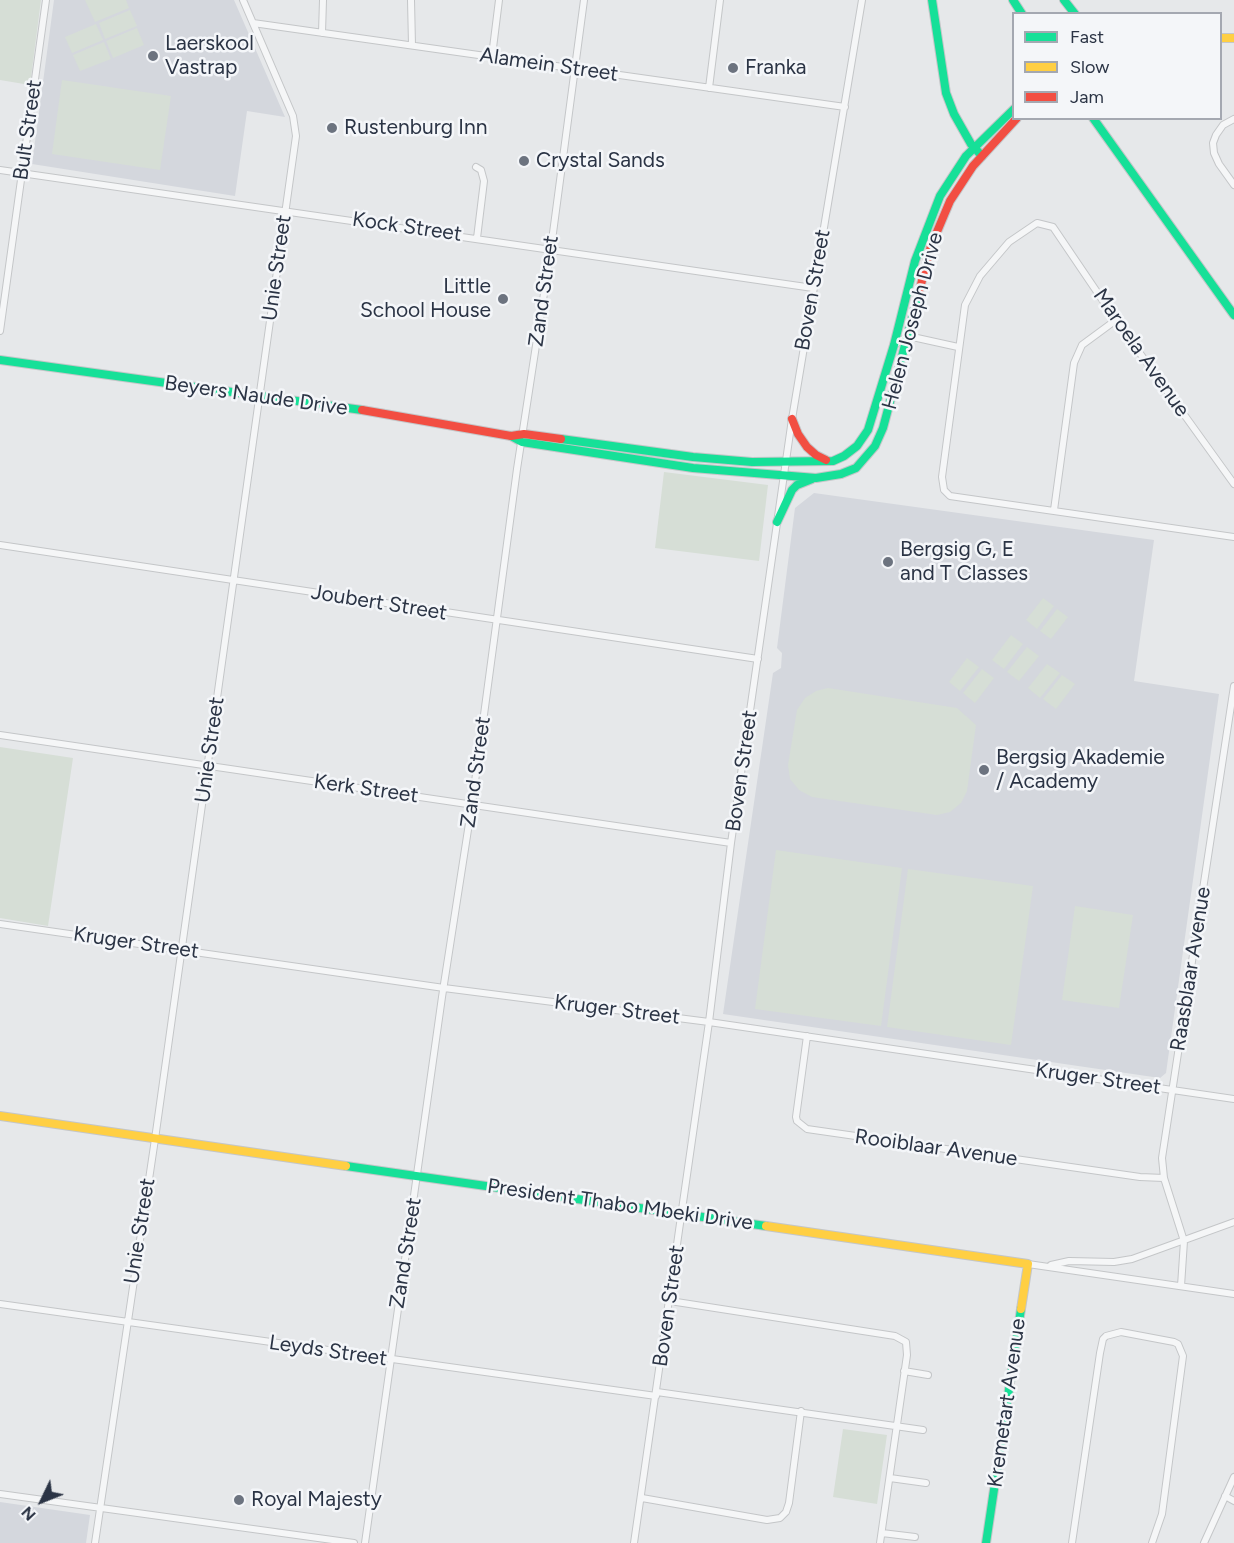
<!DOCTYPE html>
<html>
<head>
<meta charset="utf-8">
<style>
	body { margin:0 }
	#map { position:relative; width:1234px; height:1543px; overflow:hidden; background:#e6e8ea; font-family:Figtree,sans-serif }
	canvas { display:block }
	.legend { position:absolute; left:1012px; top:12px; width:210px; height:108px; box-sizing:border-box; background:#f4f6f9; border:2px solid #a4a8b1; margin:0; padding:8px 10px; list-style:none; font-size:18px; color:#2b3445 }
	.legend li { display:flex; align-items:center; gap:12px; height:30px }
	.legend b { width:30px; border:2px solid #a4a8b1 }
	.north { position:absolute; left:12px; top:1471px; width:60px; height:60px; -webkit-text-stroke:4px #f4f6f9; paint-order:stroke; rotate:227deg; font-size:16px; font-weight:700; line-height:24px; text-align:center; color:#2b3445 }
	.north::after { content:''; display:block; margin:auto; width:21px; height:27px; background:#2b3445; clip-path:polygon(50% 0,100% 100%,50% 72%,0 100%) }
</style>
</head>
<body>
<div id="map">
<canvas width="1234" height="1543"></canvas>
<ul class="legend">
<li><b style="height:8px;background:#16e098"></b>Fast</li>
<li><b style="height:8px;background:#ffcf43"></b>Slow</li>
<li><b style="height:8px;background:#f24e42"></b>Jam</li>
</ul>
<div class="north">N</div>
</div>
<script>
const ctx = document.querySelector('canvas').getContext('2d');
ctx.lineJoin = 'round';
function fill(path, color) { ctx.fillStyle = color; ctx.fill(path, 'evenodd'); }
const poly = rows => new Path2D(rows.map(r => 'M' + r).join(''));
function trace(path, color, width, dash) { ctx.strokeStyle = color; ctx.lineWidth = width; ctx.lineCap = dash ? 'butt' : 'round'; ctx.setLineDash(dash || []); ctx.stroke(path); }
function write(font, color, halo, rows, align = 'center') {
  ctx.font = font + ' Figtree,sans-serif'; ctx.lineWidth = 5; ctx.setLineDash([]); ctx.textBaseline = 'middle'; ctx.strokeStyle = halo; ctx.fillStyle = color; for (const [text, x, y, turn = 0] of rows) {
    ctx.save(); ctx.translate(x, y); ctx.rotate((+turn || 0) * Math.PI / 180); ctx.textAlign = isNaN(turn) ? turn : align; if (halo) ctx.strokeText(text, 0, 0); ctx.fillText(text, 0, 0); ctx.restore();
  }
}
fill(poly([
	[54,0,234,0,285,117,247,111,235,196,32,164],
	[814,493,1154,540,1134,681,1219,694,1166,1073,1160,1078,723,1014,773,673,781,668,782,653,777,648,795,508],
	[0,1502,90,1515,86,1543,0,1543]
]), '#d4d7dd');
fill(poly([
	[0,0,41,0,30,85,0,80],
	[85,0,126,0,129,8,95,22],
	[130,10,137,26,105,39,99,23],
	[96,24,103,40,72,53,65,37],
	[137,28,144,45,113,58,106,41],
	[104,42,111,59,80,71,73,55],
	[62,80,171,96,160,170,52,154],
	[664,472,768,485,759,561,655,548],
	[1043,598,1054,606,1037,629,1026,620],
	[1057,609,1068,617,1051,639,1040,631],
	[1011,635,1023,644,1004,669,992,660],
	[1027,647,1039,656,1019,681,1007,672],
	[967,658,979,667,960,691,949,682],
	[1047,664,1060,673,1040,698,1028,688],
	[982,669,994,678,975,703,963,693],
	[1062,675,1075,684,1056,709,1043,699],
	[828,688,957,708,976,725,967,791,961,803,950,812,937,815,812,797,799,790,790,779,788,765,797,710,805,698,816,691],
	[0,747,73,758,48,926,0,918],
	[776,850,902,868,881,1026,755,1009],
	[908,869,1033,886,1011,1045,887,1027],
	[1075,906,1133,915,1119,1008,1062,1000],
	[843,1429,887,1435,877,1504,833,1497]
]), '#d6ded6');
const street = poly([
	[411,0,412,45],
	[253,23,845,107],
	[322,33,323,0],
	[492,56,499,0],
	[709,88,720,0],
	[1234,119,1223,125,1216,135,1213,143,1214,153,1219,164,1234,185],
	[476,167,481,170,484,181,477,238],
	[0,170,813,288],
	[0,331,46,0],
	[894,345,908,336,958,347],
	[1234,484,1116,320,1053,227,1037,223,1009,242,980,276,965,305,942,477,944,490,950,496,1234,537],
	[1054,510,1074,363,1082,345,1116,320],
	[0,545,758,659],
	[0,735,731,843],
	[0,924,444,988,709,1022,1234,1099],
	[807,1036,796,1117,797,1121,807,1129,1140,1177,1164,1178],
	[1028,1264,1234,1294],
	[1051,1265,1069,1261,1114,1262,1132,1259,1234,1222],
	[1181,1286,1184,1241,1164,1178,1162,1158,1234,686],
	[670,1301,895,1336,906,1342,907,1355,880,1543],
	[0,1304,656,1396],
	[904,1371,928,1375],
	[657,1392,923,1430],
	[890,1478,926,1483],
	[0,1494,354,1543],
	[1225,1496,1234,1501],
	[642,1498,767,1520,780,1518,786,1512,789,1503,801,1411],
	[882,1533,915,1537],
	[95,1543,155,1139,296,136,293,116,243,0],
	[365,1543,442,997,472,804,517,469,551,248,584,0],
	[634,1543,709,1022,731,843,792,419,862,0],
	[1072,1543,1100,1353,1103,1339,1106,1336,1121,1332,1174,1342,1178,1344,1183,1356,1162,1514,1152,1543],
	[1204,1543,1234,1477]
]);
const fast = poly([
	[932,0,946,93,954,114,971,144,982,156],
	[1013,0,1022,14],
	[1064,0,1075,14],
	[1093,118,1234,315],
	[0,360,362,410],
	[511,436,522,442,693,468,816,478,841,474,856,468,875,446,883,428,918,296],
	[561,439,693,457,752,462,833,461,844,456,857,446,868,430,894,345,915,261,940,196,966,156,1014,109],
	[777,522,792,490,797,485,812,479],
	[346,1166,766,1226],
	[986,1543,1021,1309]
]);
const slow = poly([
	[1220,38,1234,38],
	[0,1116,346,1166],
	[766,1226,1028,1264,1021,1309]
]);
const jam = poly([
	[918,296,931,246,950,201,973,166,1017,118],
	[362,410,511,436,524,434,561,439],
	[792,419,798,434,807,447,816,455,826,460]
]);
trace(street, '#c4c6c8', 8);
trace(fast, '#c4c6c8', 10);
trace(slow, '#c4c6c8', 10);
trace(jam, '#c4c6c8', 10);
trace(street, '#f5f6f7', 6);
trace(fast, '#16e098', 8);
trace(slow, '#ffcf43', 8);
trace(jam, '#f24e42', 8);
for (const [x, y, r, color] of [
	[153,56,6,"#6c737f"],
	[733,68,6,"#6c737f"],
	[332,128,6,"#6c737f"],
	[524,161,6,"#6c737f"],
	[503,299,6,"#6c737f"],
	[888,562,6,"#6c737f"],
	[984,770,6,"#6c737f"],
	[239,1500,6,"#6c737f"]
]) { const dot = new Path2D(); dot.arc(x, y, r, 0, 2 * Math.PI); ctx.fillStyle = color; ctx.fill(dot); trace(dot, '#f4f6f9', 2); }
write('21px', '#2b3445', '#f4f6f9', [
	["Laerskool",165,44],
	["Vastrap",165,68],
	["Franka",745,68],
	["Rustenburg Inn",344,128],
	["Crystal Sands",536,161],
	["Little",491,287,"right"],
	["School House",491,311,"right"],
	["Bergsig G, E",900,550],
	["and T Classes",900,574],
	["Bergsig Akademie",996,758],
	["/ Academy",996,782],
	["Royal Majesty",251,1500]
], 'left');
write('21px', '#2b3445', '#f4f6f9', [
	["Alamein Street",549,65,8],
	["Bult Street",28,130,-82],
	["Kock Street",407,227,8],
	["Unie Street",277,268,-82],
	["Boven Street",813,290,-80],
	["Zand Street",544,291,-82],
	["Helen Joseph Drive",913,321,-75],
	["Maroela Avenue",1141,353,55],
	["Beyers Naude Drive",256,396,8],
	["Joubert Street",379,603,9],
	["Unie Street",210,750,-82],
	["Boven Street",742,771,-82],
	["Zand Street",476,772,-82],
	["Kerk Street",366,789,8],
	["Kruger Street",136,943,8],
	["Raasblaar Avenue",1191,969,-81],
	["Kruger Street",617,1010,7],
	["Kruger Street",1098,1079,8],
	["Rooiblaar Avenue",936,1148,8],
	["President Thabo Mbeki Drive",620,1205,8],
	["Unie Street",140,1231,-81],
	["Zand Street",406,1253,-81],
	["Boven Street",669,1306,-82],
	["Leyds Street",328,1351,8],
	["Kremetart Avenue",1007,1403,-82]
]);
</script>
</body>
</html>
